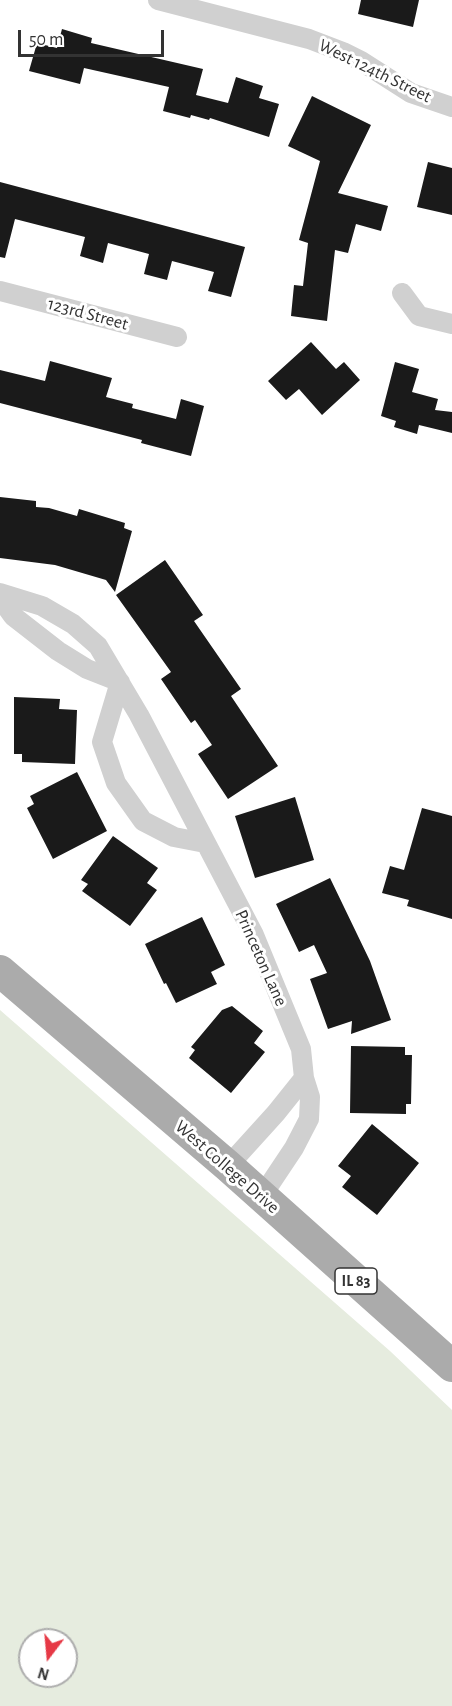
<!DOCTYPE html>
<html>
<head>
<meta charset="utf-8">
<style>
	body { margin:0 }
	#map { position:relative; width:452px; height:1706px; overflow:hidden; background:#fff; font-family:"Alegreya Sans",sans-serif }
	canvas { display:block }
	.north { position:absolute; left:18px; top:1628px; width:60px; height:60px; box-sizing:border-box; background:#fff; border:2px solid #adadad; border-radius:50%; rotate:196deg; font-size:16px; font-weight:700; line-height:24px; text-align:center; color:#333 }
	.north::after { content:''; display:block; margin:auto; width:21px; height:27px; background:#e63946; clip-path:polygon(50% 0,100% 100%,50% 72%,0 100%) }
	.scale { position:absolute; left:18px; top:30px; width:146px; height:27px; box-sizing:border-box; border:3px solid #333; border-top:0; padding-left:8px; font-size:18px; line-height:21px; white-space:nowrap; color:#333; -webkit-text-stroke:4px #fff; paint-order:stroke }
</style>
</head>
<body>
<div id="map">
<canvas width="452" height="1706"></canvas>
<div class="north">N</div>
<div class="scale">50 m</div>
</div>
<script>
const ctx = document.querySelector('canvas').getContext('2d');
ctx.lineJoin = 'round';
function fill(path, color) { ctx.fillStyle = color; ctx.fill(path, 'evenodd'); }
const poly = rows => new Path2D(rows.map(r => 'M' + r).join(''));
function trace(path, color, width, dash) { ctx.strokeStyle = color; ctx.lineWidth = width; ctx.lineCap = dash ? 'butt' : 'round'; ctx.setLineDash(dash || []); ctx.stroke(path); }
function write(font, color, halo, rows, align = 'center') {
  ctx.font = font + ' "Alegreya Sans",sans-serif'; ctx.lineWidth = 6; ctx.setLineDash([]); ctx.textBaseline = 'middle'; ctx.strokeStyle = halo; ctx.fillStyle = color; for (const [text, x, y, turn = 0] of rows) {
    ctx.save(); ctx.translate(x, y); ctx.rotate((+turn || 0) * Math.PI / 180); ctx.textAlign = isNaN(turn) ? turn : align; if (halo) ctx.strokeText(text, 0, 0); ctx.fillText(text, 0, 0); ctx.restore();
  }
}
fill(poly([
	[0,1010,390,1351,452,1410,452,1706,0,1706],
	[30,1640,66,1640,66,1676,30,1676]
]), '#e6ecdf');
fill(poly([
	[361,0,419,0,413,27,358,14],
	[62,29,92,38,91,43,203,69,196,95,228,103,236,77,263,86,259,98,279,104,269,137,210,118,209,120,191,115,190,118,163,111,169,87,84,68,80,84,29,71,37,43,57,48],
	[312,96,371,125,338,193,388,206,381,231,356,224,348,253,335,250,327,321,291,316,294,285,303,286,308,243,299,240,320,161,288,146],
	[428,162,452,168,452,215,417,207],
	[0,182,245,247,231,297,208,291,214,272,172,261,167,280,144,274,149,254,108,243,103,263,80,256,85,237,15,219,5,258,0,257],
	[311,342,336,369,344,362,360,380,322,415,299,389,286,400,268,381],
	[50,361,112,378,106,397,133,404,132,408,176,419,181,399,204,406,191,456,141,443,142,440,0,403,0,370,45,381],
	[395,362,419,369,412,392,438,399,435,410,452,412,452,433,419,425,417,434,394,427,396,421,381,416],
	[0,497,36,501,36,507,49,508,77,516,79,509,125,523,124,528,132,531,115,592,106,580,55,565,0,558],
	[165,560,203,615,194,621,241,689,231,696,278,766,228,799,198,754,212,745,195,720,191,723,161,679,171,672,116,595],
	[14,697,60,699,59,709,77,710,75,764,22,762,22,754,14,754],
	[77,772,107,831,53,859,27,808,34,804,30,796],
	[295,797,314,860,255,878,235,816],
	[422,808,452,816,452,919,407,906,409,900,382,893,390,866,404,870],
	[113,836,158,868,147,883,157,890,130,926,82,891,88,884,81,880],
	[330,878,370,961,391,1020,351,1034,352,1021,328,1029,310,979,327,973,314,945,299,952,276,904],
	[202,917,225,965,211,972,217,984,176,1003,166,983,164,984,145,944],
	[232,1006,263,1031,254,1043,265,1052,231,1093,189,1058,195,1050,191,1047,222,1010],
	[351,1046,405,1047,405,1055,412,1055,411,1104,406,1104,406,1114,350,1113],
	[372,1124,419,1163,377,1215,342,1187,351,1176,338,1166]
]), '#1a1a1a');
trace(poly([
	[158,0,309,39,343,52,361,61,411,93,452,107],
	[0,291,177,337],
	[402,293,419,316,452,324],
	[0,593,42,606,73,624,98,646,139,715,254,935,301,1049,304,1078,310,1097,309,1119,294,1148,262,1196],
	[0,598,13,616,58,651,87,669,120,682,102,742,116,783,143,821,174,837,205,843],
	[228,1166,276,1113,304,1078]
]), '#d0d0d0', 20);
trace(poly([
	[0,971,228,1166,452,1366]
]), '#ababab', 32);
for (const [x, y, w] of [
	[356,1281,42]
]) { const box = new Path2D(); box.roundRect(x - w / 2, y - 13, w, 26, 4.5); ctx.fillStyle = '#fff'; ctx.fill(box); trace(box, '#333', 1.5); }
write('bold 16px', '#333', null, [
	["IL 83",356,1281]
]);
write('18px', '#333', '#fff', [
	["West 124th Street",375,71,26],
	["123rd Street",88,314,15],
	["Princeton Lane",261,958,66],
	["West College Drive",227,1167,41]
]);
</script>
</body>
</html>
